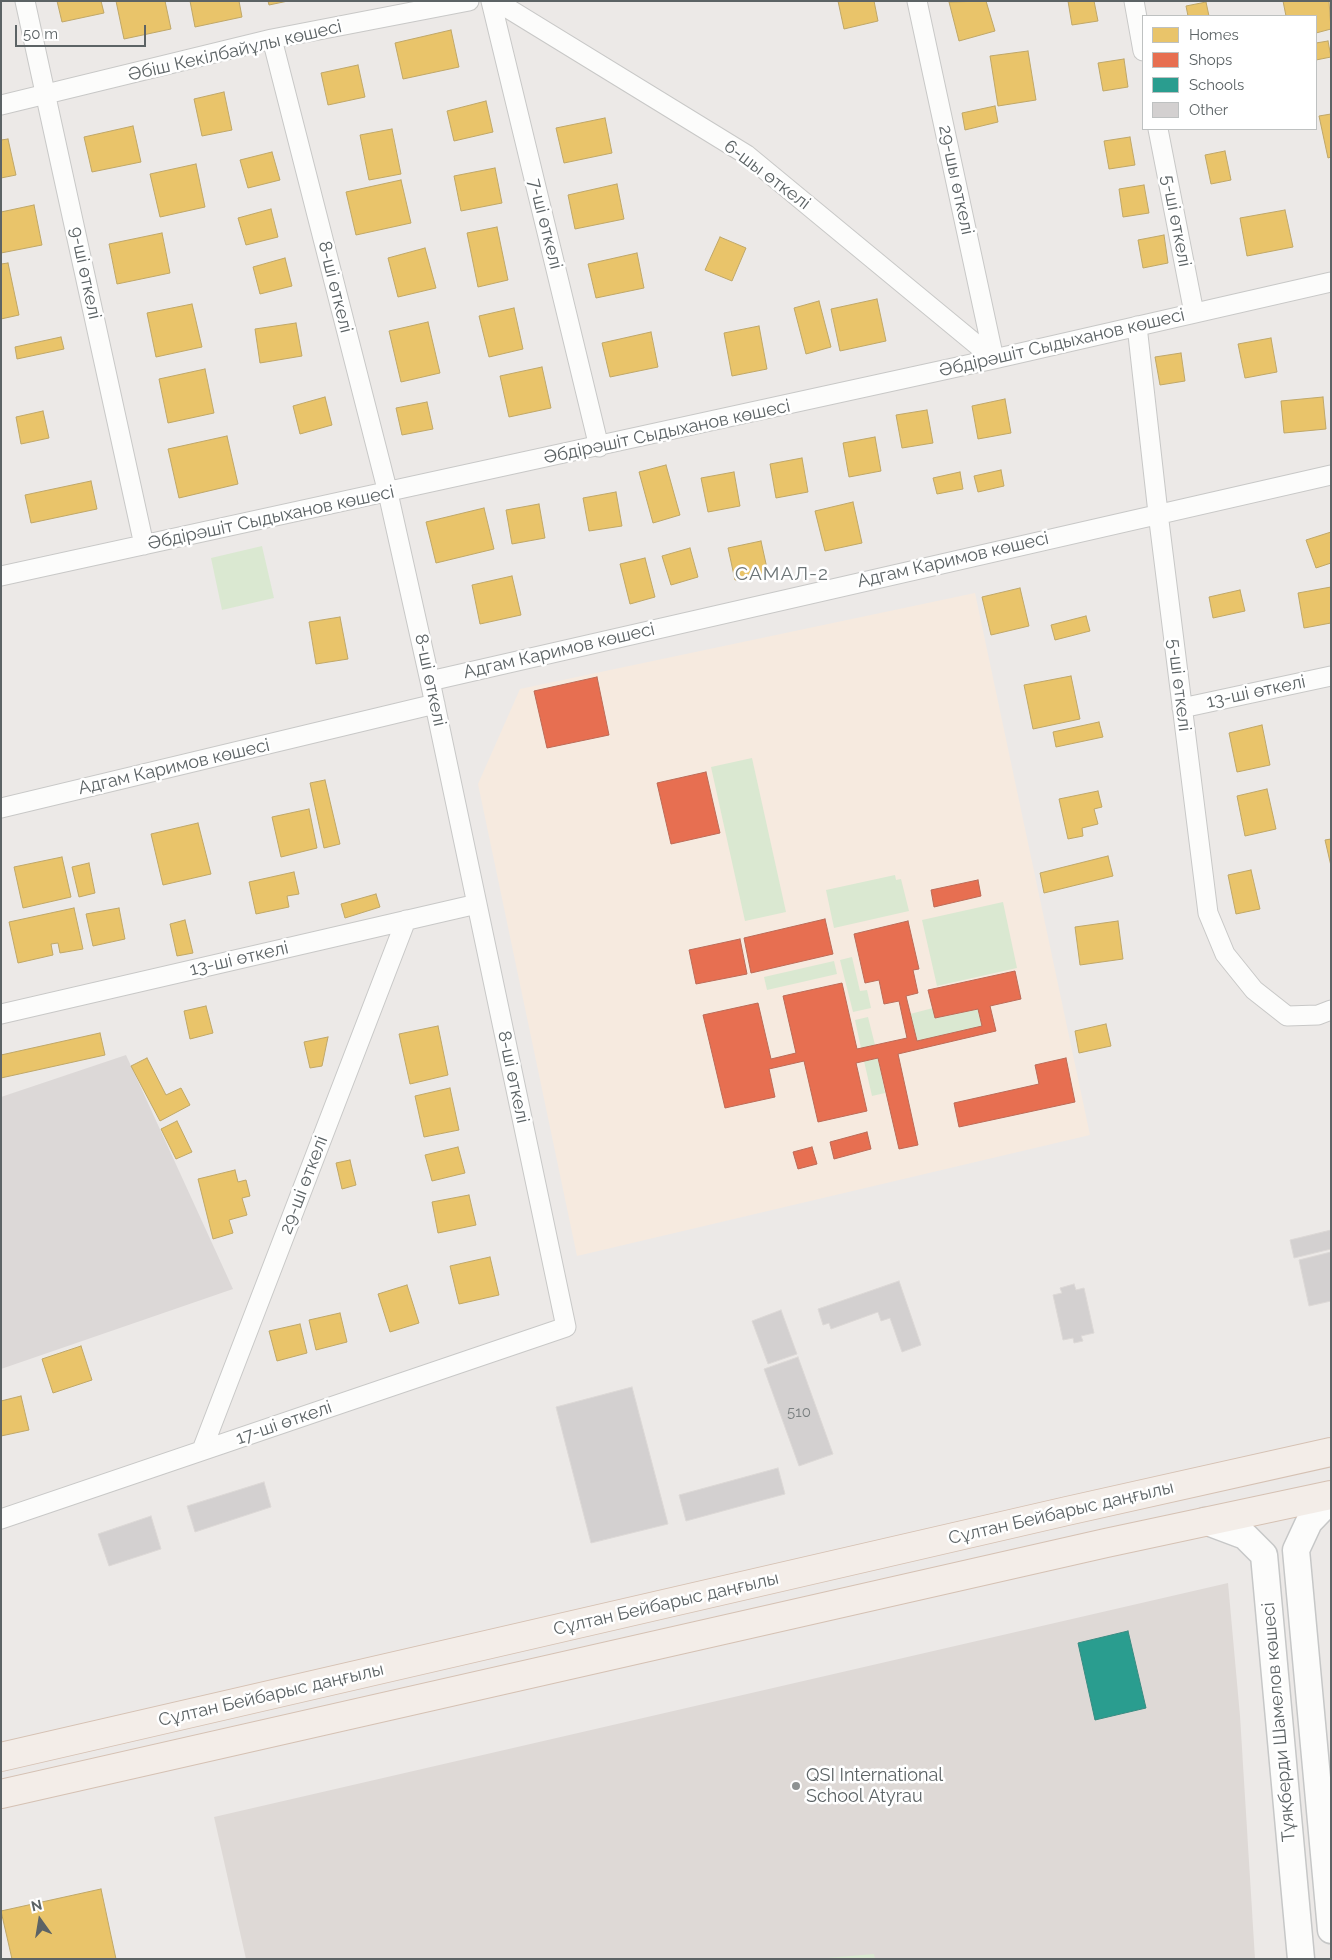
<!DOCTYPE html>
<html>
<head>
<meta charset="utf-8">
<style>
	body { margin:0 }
	#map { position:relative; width:1332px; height:1960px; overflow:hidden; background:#ece9e7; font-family:Raleway,sans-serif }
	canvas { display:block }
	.frame { position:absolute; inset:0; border:2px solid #5c6365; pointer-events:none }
	.legend { position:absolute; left:1142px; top:15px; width:175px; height:115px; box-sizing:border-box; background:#fff; border:1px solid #bec1c1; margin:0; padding:6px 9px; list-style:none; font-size:15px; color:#5c6365 }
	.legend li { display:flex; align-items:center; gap:10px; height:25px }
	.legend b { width:25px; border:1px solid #bec1c1 }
	.north { position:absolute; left:15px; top:1895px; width:50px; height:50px; -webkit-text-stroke:4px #fff; paint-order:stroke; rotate:347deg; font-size:14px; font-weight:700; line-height:20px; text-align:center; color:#5c6365 }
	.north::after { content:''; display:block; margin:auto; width:18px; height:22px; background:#5c6365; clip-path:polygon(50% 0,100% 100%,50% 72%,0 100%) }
	.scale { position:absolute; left:15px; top:25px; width:131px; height:22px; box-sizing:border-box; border:2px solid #5c6365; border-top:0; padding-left:6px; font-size:15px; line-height:18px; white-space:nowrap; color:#5c6365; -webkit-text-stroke:4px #fff; paint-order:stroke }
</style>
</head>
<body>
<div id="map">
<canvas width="1332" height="1960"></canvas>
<div class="frame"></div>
<ul class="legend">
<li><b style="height:14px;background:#e9c46a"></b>Homes</li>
<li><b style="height:14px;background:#e76f51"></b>Shops</li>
<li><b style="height:14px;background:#2a9d8f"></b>Schools</li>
<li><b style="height:14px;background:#d3d0d0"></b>Other</li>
</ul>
<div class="north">N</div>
<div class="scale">50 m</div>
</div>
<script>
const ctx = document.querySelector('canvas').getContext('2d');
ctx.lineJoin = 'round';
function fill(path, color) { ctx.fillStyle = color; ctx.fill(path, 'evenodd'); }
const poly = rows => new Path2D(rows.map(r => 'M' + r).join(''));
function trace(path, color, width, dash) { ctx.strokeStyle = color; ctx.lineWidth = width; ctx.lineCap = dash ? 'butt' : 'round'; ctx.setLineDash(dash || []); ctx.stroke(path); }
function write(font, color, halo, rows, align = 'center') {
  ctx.font = font + ' Raleway,sans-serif'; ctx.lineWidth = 5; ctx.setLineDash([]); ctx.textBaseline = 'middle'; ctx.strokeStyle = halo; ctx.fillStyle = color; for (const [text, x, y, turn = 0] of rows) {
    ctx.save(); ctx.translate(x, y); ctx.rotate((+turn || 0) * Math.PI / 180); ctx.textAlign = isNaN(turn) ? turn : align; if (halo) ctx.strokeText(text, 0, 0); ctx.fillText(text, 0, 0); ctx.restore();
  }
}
fill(poly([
	[975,593,1090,1135,577,1256,478,784,520,689]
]), '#f6eadf');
fill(poly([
	[126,1055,233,1289,1,1369,1,1097]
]), '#dcd8d7');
fill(poly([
	[1228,1583,1240,1716,1255,1959,246,1959,214,1817]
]), '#ded9d6');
fill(poly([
	[262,546,274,598,222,610,211,558],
	[752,758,786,912,745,921,711,767],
	[895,875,896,880,901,879,909,911,834,928,826,890],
	[1003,902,1017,968,937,986,922,920],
	[852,957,860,991,867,990,871,1008,853,1012,840,960],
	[834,961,837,974,767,990,764,977],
	[933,1008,935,1018,978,1009,982,1026,917,1041,910,1014],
	[868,1017,875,1045,861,1048,855,1020],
	[878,1058,885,1093,872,1096,864,1061],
	[874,1954,875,1959,815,1959]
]), '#dae8d1');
const homes = poly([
	[57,1,101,1,104,13,62,22,57,1],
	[116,1,165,1,171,29,124,39,116,1],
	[190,1,239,1,242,17,195,27,190,1],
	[268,1,288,1,269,5,268,1],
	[838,1,874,1,878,21,844,29,838,1],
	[986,1,995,31,959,41,949,2,986,1],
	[1068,1,1094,1,1098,21,1072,25,1068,1],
	[1283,1,1329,1,1331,29,1316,33,1316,16,1286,16,1283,1],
	[1206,2,1209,16,1188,16,1186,6,1206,2],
	[451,30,459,67,403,79,395,43,451,30],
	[1328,41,1331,57,1316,60,1316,43,1328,41],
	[1028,51,1036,100,998,106,990,56,1028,51],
	[1124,59,1128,87,1103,91,1098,63,1124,59],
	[358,65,365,97,328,105,321,73,358,65],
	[224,92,232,130,202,136,194,99,224,92],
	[486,101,493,132,454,141,447,111,486,101],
	[995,106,998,122,965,130,962,113,995,106],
	[1331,114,1331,157,1328,158,1319,116,1331,114],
	[605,118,612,153,564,163,556,128,605,118],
	[133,126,141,162,92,172,84,137,133,126],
	[392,129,401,174,369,180,360,135,392,129],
	[1130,137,1135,165,1109,169,1104,141,1130,137],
	[8,139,16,175,1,178,1,140,8,139],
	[1225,151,1231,180,1211,184,1205,155,1225,151],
	[272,152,280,180,248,188,240,160,272,152],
	[196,164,205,207,160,217,150,174,196,164],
	[495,168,502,203,461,211,454,176,495,168],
	[401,180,411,223,356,235,346,192,401,180],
	[617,184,624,219,575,229,568,195,617,184],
	[1144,185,1149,213,1123,217,1119,189,1144,185],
	[34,205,42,245,1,253,1,212,34,205],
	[271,209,278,237,246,245,238,218,271,209],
	[1285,210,1293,247,1247,256,1240,218,1285,210],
	[497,227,508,280,478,287,467,233,497,227],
	[162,233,170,273,117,284,109,244,162,233],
	[1164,235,1168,263,1143,268,1138,240,1164,235],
	[720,237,746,248,732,281,705,270,720,237],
	[425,248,436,288,398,297,388,258,425,248],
	[637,253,644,288,596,298,588,264,637,253],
	[285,258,292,286,260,294,253,267,285,258],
	[8,263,19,315,1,319,1,264,8,263],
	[877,299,886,341,840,351,831,309,877,299],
	[819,301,831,347,806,354,794,308,819,301],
	[192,304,202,347,156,357,147,313,192,304],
	[514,308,523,349,489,357,479,316,514,308],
	[428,322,440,373,401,382,389,331,428,322],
	[296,323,302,356,260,363,255,329,296,323],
	[759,326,767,369,732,376,724,333,759,326],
	[651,332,658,367,610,377,602,343,651,332],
	[61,337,64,349,17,359,15,347,61,337],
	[1271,338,1277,372,1245,378,1238,344,1271,338],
	[1181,353,1185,381,1160,385,1155,357,1181,353],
	[542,367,551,408,509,417,500,376,542,367],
	[205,369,214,413,168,423,159,379,205,369],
	[325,397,332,425,300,434,293,406,325,397],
	[1323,397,1326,429,1284,433,1281,401,1323,397],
	[1005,399,1011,433,978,439,972,406,1005,399],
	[427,402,433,429,402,435,396,408,427,402],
	[927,410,933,443,902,448,896,415,927,410],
	[43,411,49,438,21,444,16,417,43,411],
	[227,436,238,484,179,498,168,449,227,436],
	[875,437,881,471,849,477,843,443,875,437],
	[802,458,808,492,776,498,770,464,802,458],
	[666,465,680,515,653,523,639,472,666,465],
	[1001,470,1004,486,978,492,974,476,1001,470],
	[734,472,740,506,708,512,701,478,734,472],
	[960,472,963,489,937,494,933,478,960,472],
	[91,481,97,509,31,523,25,495,91,481],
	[616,492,622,526,589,531,583,498,616,492],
	[853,502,862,543,825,551,815,511,853,502],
	[539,504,545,538,512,544,506,510,539,504],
	[484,508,494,549,436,563,426,522,484,508],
	[1331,532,1331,563,1316,568,1306,540,1331,532],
	[761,541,768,573,735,580,728,548,761,541],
	[690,548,698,577,671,585,662,556,690,548],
	[645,558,655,597,630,604,620,564,645,558],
	[512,576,521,615,480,624,472,585,512,576],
	[1331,587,1331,623,1304,628,1298,593,1331,587],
	[1020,588,1029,626,991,635,982,597,1020,588],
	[1240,590,1245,611,1213,618,1209,597,1240,590],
	[1086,616,1090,631,1055,640,1051,625,1086,616],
	[340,617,348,659,316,664,309,622,340,617],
	[1071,676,1080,719,1033,729,1024,685,1071,676],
	[1099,722,1103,737,1056,747,1053,732,1099,722],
	[1262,725,1270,765,1237,772,1229,733,1262,725],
	[325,780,340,844,324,848,310,783,325,780],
	[1267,789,1276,829,1245,836,1237,796,1267,789],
	[1098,791,1102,807,1094,809,1098,824,1082,828,1083,836,1068,839,1059,799,1098,791],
	[309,809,317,848,281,857,272,817,309,809],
	[198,823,211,874,163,885,151,834,198,823],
	[1331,839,1331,866,1325,840,1331,839],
	[1108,856,1113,876,1044,893,1040,873,1108,856],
	[62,857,71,897,23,908,14,867,62,857],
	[89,863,95,893,79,897,72,867,89,863],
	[1251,870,1260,909,1236,914,1228,875,1251,870],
	[294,872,299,894,287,896,289,907,256,914,249,882,294,872],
	[376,894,380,907,345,918,341,904,376,894],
	[74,908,83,949,60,953,58,943,51,944,53,955,18,963,9,922,74,908],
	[119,908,125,939,93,946,86,914,119,908],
	[185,920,193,953,177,956,170,924,185,920],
	[1118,921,1123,959,1080,965,1075,927,1118,921],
	[206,1006,213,1033,190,1039,184,1011,206,1006],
	[1106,1024,1111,1046,1079,1053,1075,1031,1106,1024],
	[438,1026,448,1075,410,1084,399,1034,438,1026],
	[100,1033,105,1055,1,1078,1,1055,100,1033],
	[328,1037,322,1066,310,1068,304,1042,328,1037],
	[147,1058,166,1095,181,1088,190,1105,160,1121,131,1066,147,1058],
	[450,1088,459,1130,424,1137,415,1096,450,1088],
	[177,1121,192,1152,176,1159,161,1129,177,1121],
	[458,1147,465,1173,432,1181,425,1155,458,1147],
	[350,1160,356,1185,342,1189,336,1163,350,1160],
	[235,1170,238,1182,246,1180,250,1196,242,1198,247,1215,229,1220,233,1233,213,1239,198,1179,235,1170],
	[469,1195,476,1225,438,1233,432,1202,469,1195],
	[490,1257,499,1295,459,1304,450,1266,490,1257],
	[407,1285,419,1323,390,1332,378,1294,407,1285],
	[340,1313,347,1342,316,1350,309,1320,340,1313],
	[300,1324,307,1353,277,1361,269,1331,300,1324],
	[81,1346,92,1380,53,1393,42,1359,81,1346],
	[21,1396,29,1430,1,1436,1,1401,21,1396],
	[101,1889,116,1959,12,1959,1,1911,101,1889]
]);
fill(homes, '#e9c46a');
trace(homes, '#bfa768', 1);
const shops = poly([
	[597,677,609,735,547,748,534,691,597,677],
	[706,772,720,833,671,844,657,783,706,772],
	[978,880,981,896,934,907,931,890,978,880],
	[825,919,833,954,751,973,744,938,825,919],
	[908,921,919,969,913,970,918,993,906,996,917,1041,982,1026,978,1009,935,1018,928,990,1015,971,1021,999,990,1006,996,1031,898,1054,918,1145,899,1149,878,1058,856,1063,867,1111,818,1122,804,1061,769,1069,775,1097,725,1108,703,1015,758,1003,771,1059,796,1053,783,996,842,983,857,1049,907,1038,899,1001,884,1004,879,980,865,983,854,934,908,921],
	[740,939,747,974,696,984,689,950,740,939],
	[1066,1058,1075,1102,959,1127,954,1103,1039,1084,1035,1065,1066,1058],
	[867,1132,871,1149,834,1159,830,1142,867,1132],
	[812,1147,817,1164,798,1169,793,1152,812,1147]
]);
fill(shops, '#e76f51');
trace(shops, '#bd6b57', 1);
const schools = poly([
	[1128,1631,1146,1708,1095,1720,1078,1643,1128,1631]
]);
fill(schools, '#2a9d8f');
trace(schools, '#398c82', 1);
const building = poly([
	[1331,1230,1331,1249,1294,1258,1290,1240,1331,1230],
	[1331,1252,1331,1301,1309,1306,1299,1260,1331,1252],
	[899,1281,921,1345,902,1352,890,1318,881,1321,878,1312,831,1329,829,1323,823,1325,818,1309,899,1281],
	[1074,1284,1076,1290,1084,1288,1094,1333,1081,1336,1083,1341,1074,1343,1073,1338,1063,1340,1053,1295,1062,1293,1060,1288,1074,1284],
	[781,1310,797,1354,768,1364,752,1321,781,1310],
	[798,1357,833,1454,799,1466,764,1369,798,1357],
	[632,1387,668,1524,591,1543,556,1407,632,1387],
	[778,1468,785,1494,686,1521,679,1495,778,1468],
	[264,1482,271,1507,195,1532,187,1506,264,1482],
	[151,1516,161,1549,109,1566,98,1534,151,1516]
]);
fill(building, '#d3d0d0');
trace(building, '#dcd8d6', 1);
const street = poly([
	[25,1,144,545],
	[491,1,599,447],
	[496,1,747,155,994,359],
	[917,1,994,359],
	[1134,1,1143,51],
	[1,105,272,39,469,1],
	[1158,129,1194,313],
	[1137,326,1158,513,1208,913,1225,954,1254,990,1287,1016,1318,1015,1331,1010],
	[1,576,994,359,1331,282],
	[430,681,1331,475],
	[1182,708,1331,676],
	[1,808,435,704],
	[1,1014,477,904],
	[202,1450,406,920],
	[1,1519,566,1327,430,681,388,493,272,39]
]);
const secondary = poly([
	[1331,1499,1309,1522,1296,1550,1331,1930],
	[1205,1521,1245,1536,1264,1555,1301,1959]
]);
const primary = poly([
	[1,1757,1067,1511,1331,1452],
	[1,1794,1106,1543,1331,1495]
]);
trace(street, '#c8c8c7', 21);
trace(secondary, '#c6c7c7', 29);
trace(primary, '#d5c1b3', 30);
trace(street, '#fcfcfb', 19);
trace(secondary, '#fcfcfb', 26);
trace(primary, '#f3ede8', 28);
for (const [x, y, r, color] of [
	[796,1786,5,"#8e9292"]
]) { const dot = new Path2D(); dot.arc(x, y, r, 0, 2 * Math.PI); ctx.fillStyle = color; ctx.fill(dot); trace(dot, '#fff', 2); }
write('15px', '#7b8081', null, [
	["510",799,1412]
]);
write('18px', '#5c6365', '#fff', [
	["Әбіш Кекілбайұлы көшесі",235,51,-13],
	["6-шы өткелі",767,175,37],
	["29-шы өткелі",956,180,78],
	["5-ші өткелі",1176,221,79],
	["7-ші өткелі",545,224,76],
	["9-ші өткелі",85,273,78],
	["8-ші өткелі",335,287,76],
	["Әбдірәшіт Сыдыханов көшесі",1062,343,-13],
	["Әбдірәшіт Сыдыханов көшесі",667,432,-12],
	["Әбдірәшіт Сыдыханов көшесі",271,518,-12],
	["Адгам Каримов көшесі",953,560,-13],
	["Адгам Каримов көшесі",559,651,-13],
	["8-ші өткелі",430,680,78],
	["5-ші өткелі",1179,685,83],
	["13-ші өткелі",1256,692,-12],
	["Адгам Каримов көшесі",174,767,-13],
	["13-ші өткелі",239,959,-13],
	["8-ші өткелі",513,1077,78],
	["29-ші өткелі",304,1185,-69],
	["17-ші өткелі",284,1423,-19],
	["Сұлтан Бейбарыс даңғылы",1061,1513,-13],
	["Сұлтан Бейбарыс даңғылы",666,1604,-13],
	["Сұлтан Бейбарыс даңғылы",271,1695,-13],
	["Тұяқберди Шамелов көшесі",1279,1722,-95]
]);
write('18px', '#5c6365', '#fff', [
	["QSI International",806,1776],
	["School Atyrau",806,1797]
], 'left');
ctx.letterSpacing = '1px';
write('19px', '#6d7577', '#fff', [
	["САМАЛ-2",782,574]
]);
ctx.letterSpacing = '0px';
</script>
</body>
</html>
